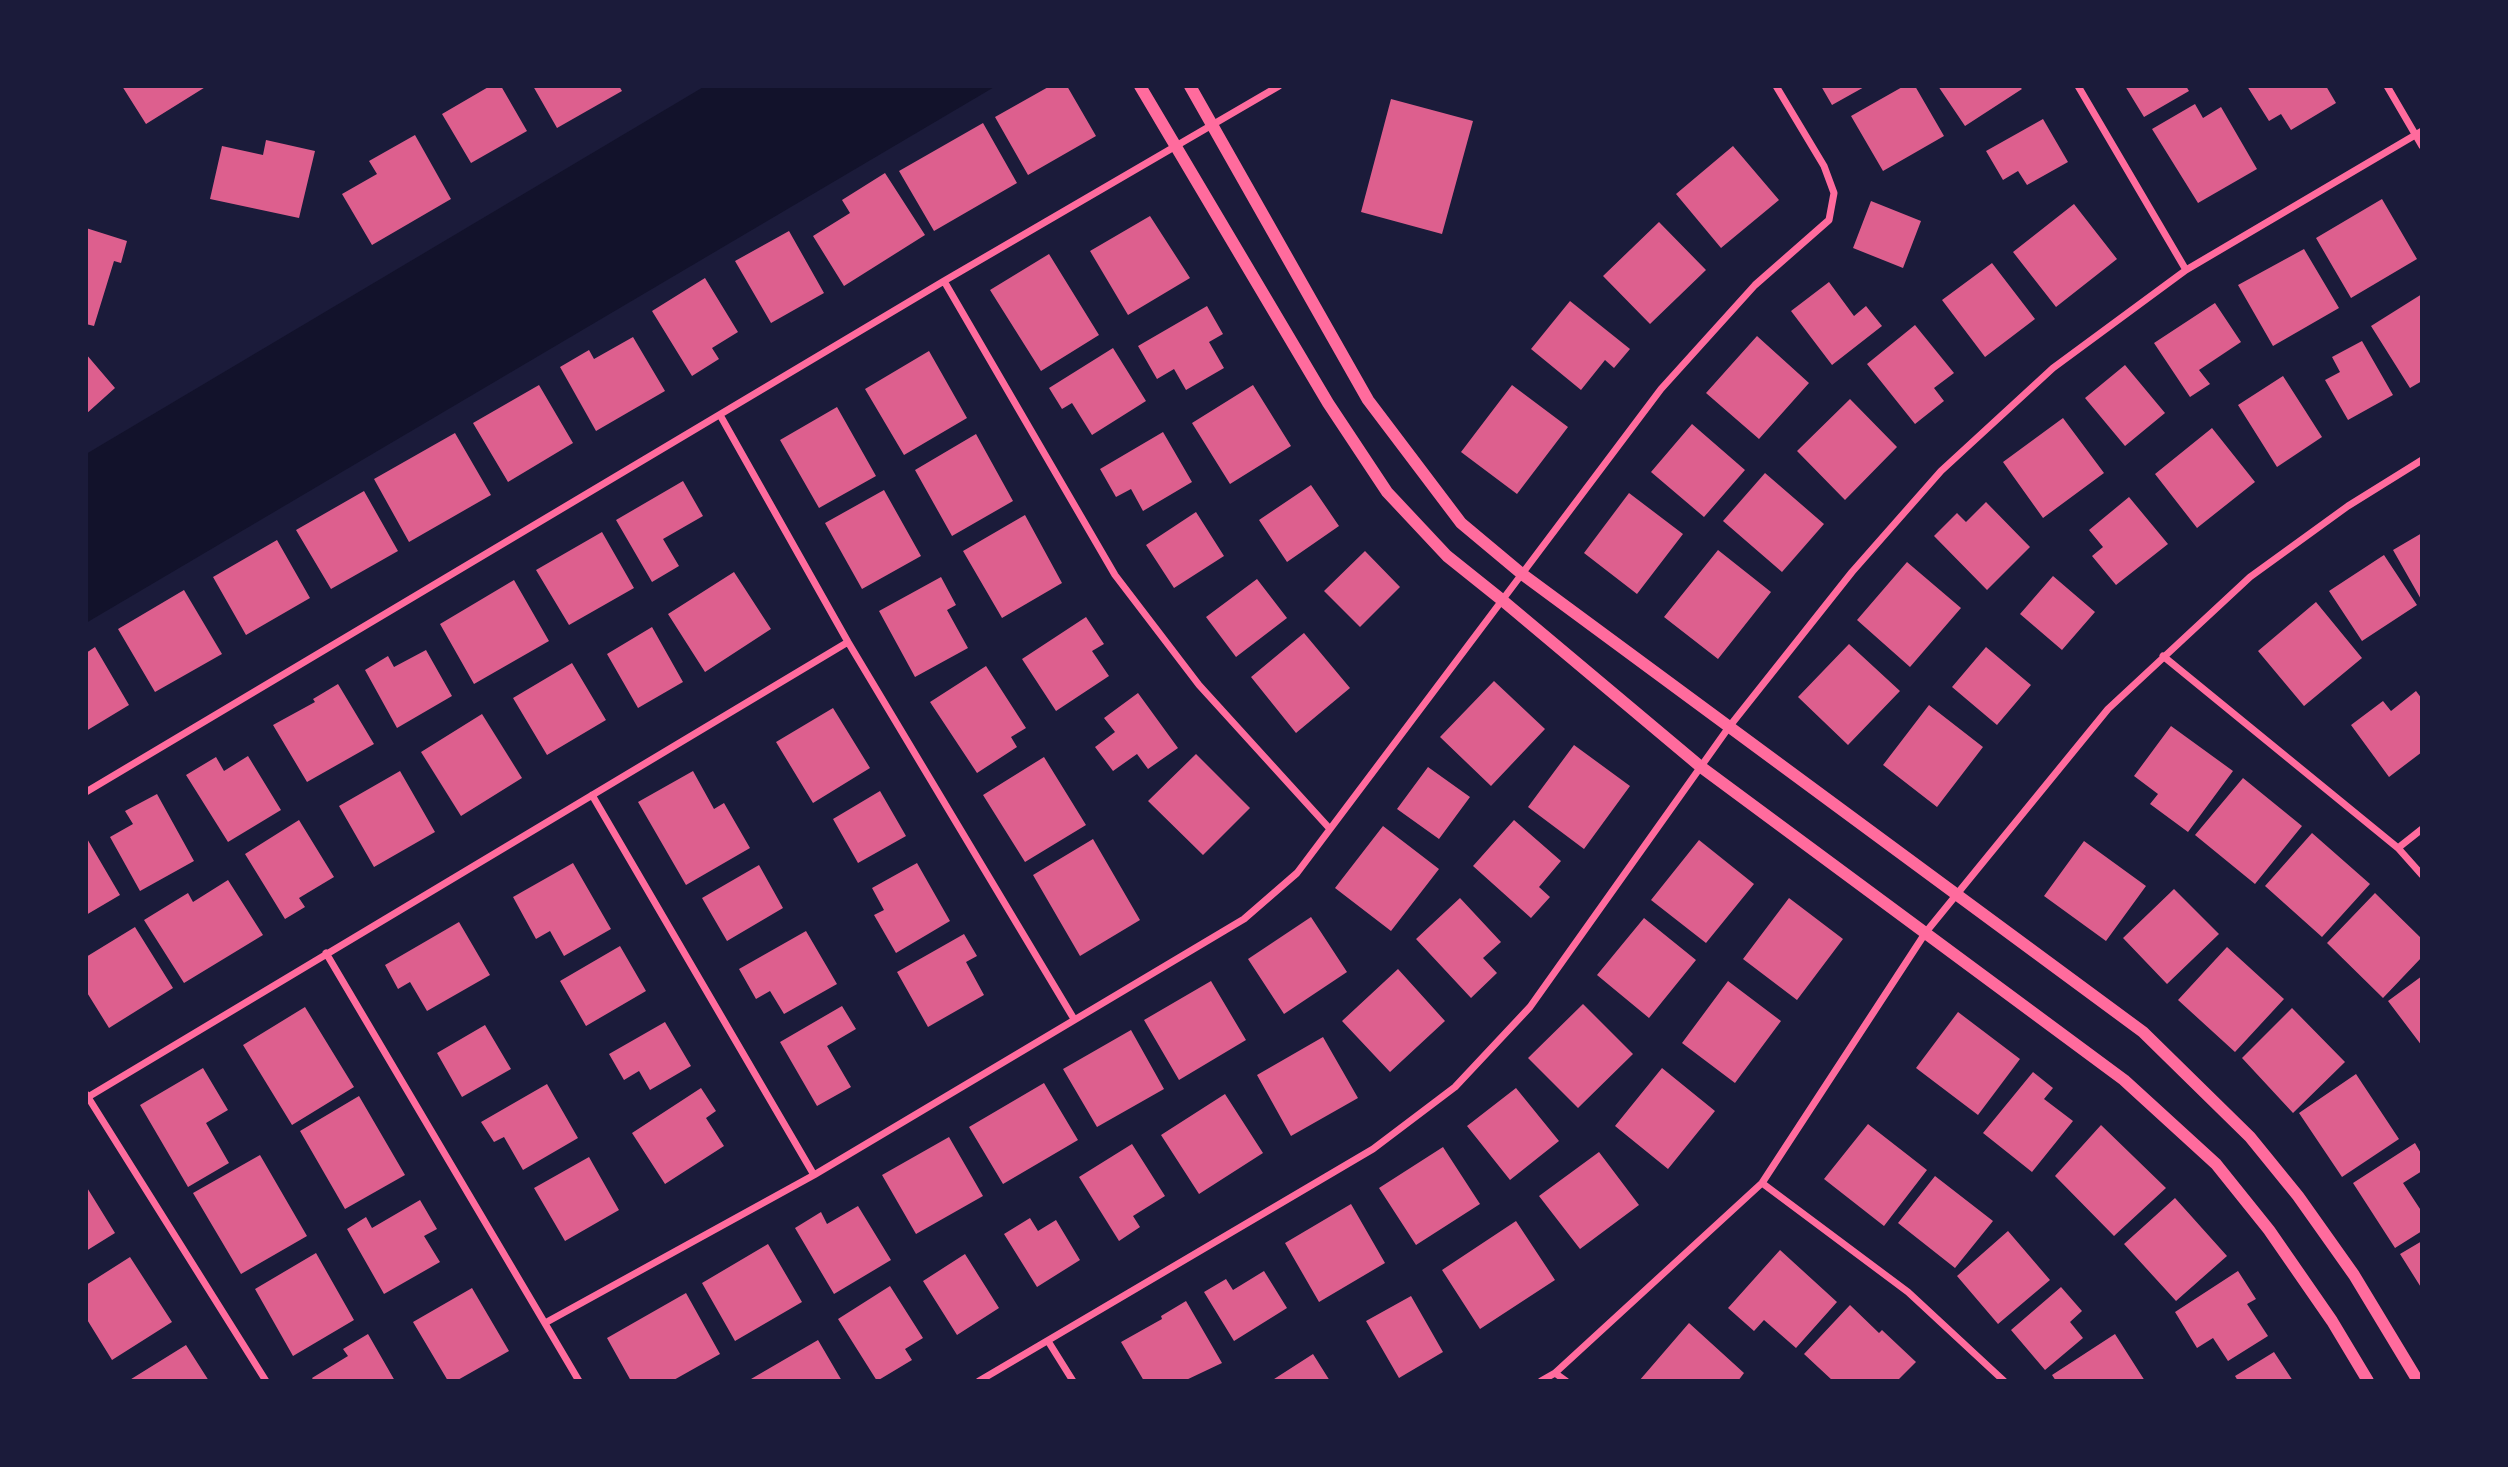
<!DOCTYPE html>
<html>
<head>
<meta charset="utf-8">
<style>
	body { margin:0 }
	#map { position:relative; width:2508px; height:1467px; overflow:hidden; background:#1b1b3a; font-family:Raleway,sans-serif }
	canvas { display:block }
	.frame { position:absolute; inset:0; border:88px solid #1b1b3a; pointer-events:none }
</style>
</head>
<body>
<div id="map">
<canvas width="2508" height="1467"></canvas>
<div class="frame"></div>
</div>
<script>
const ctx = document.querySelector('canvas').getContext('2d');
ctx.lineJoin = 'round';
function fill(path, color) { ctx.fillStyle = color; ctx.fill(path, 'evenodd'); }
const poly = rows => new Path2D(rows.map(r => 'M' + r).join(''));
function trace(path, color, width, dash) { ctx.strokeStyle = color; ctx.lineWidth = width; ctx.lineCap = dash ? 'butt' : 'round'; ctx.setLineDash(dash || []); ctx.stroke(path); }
fill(poly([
	[705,86,996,86,86,623,86,454]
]), '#12122b');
fill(poly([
	[122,86,207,86,146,124],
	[490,86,501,86,527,131,471,163,442,114],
	[533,86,619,86,622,91,557,128],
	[1050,86,1067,86,1096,136,1028,175,995,117],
	[1821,86,1866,86,1832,105],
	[1904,86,1915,86,1944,136,1883,171,1851,116],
	[1938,86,2019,86,2022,89,1965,126],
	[2125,86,2186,86,2189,91,2144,117],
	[2247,86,2326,86,2336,103,2291,130,2281,114,2269,121],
	[1391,99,1473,121,1442,234,1361,212],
	[2195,104,2203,118,2221,107,2257,169,2198,203,2152,129],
	[2043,119,2068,162,2027,185,2018,171,2003,180,1986,151],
	[983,123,1017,183,934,231,899,171],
	[415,135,451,199,372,245,342,194,377,174,369,161],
	[266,140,315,151,299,218,210,199,222,146,263,155],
	[1733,146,1779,200,1721,248,1676,194],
	[885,173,925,235,844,286,813,236,850,213,842,200],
	[2382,199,2417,259,2351,298,2316,238],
	[1871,201,1921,221,1903,268,1853,248],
	[2074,204,2117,259,2056,307,2013,252],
	[1150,216,1190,278,1128,315,1090,251],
	[1659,222,1706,270,1650,324,1603,276],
	[86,228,127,241,121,263,114,261,94,326,86,324],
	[789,231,824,293,771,323,735,261],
	[2304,249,2339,308,2273,346,2238,285],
	[1049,254,1099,335,1041,371,990,290],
	[1992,263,2035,319,1985,357,1942,300],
	[705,278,738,332,712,348,719,359,692,376,652,311],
	[1829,282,1854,316,1866,306,1882,326,1832,365,1791,311],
	[2422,294,2422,381,2410,388,2371,326],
	[1570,301,1630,349,1614,368,1605,360,1581,390,1531,349],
	[2215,303,2241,342,2199,370,2210,384,2190,397,2154,343],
	[1207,306,1223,334,1209,342,1224,368,1186,390,1174,369,1157,379,1138,346],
	[1915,325,1954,373,1934,388,1944,401,1915,424,1867,364],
	[1757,336,1809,383,1759,439,1706,393],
	[633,337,665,391,596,431,560,367,589,350,594,359],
	[2362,341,2393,395,2348,420,2325,380,2340,372,2332,357],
	[1113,348,1146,401,1092,435,1072,403,1062,409,1049,388],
	[929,351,967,418,904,455,865,389],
	[86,354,115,388,86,414],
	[2125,365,2165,413,2125,446,2085,398],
	[2283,376,2322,437,2277,467,2238,405],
	[539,385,573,443,508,482,473,423],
	[1253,385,1291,446,1230,484,1192,423],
	[1512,385,1568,427,1517,494,1461,452],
	[1850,399,1897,447,1845,500,1797,451],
	[837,407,876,476,819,508,780,440],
	[2063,418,2104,473,2043,518,2003,462],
	[1692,424,1745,470,1704,517,1651,472],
	[2212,428,2255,482,2197,528,2155,474],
	[1163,432,1192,482,1143,511,1131,489,1116,497,1100,469],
	[455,433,491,495,409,542,374,479],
	[976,434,1013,501,952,536,915,470],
	[1765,473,1824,524,1782,572,1723,521],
	[683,481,703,516,663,539,679,566,652,582,616,520],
	[1311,485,1339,526,1287,562,1259,520],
	[884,490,921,556,862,589,825,523],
	[364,491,398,551,331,589,296,530],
	[1629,493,1683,534,1637,594,1584,553],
	[2129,497,2168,544,2116,585,2092,556,2103,547,2089,530],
	[1986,502,2030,547,1987,590,1934,536,1957,513,1966,522],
	[1196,512,1224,556,1174,588,1146,545],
	[1025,515,1062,583,1002,618,963,551],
	[602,532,634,588,569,625,536,570],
	[2422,533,2422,601,2393,550],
	[277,540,310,598,246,635,213,577],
	[1718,550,1771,592,1718,659,1664,617],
	[1365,551,1400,587,1360,627,1324,591],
	[2384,555,2417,605,2362,641,2329,591],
	[1907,562,1961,608,1910,667,1857,620],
	[734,572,771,629,705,672,668,614],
	[2053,576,2095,612,2062,650,2020,614],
	[941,577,956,605,947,610,968,648,915,677,879,611],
	[1257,579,1287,618,1236,657,1206,617],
	[514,580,549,641,474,684,440,624],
	[184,590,222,654,155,692,118,629],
	[2316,602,2362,658,2304,706,2258,651],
	[1086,617,1104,644,1092,651,1109,676,1056,711,1022,659],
	[652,627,683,682,638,708,607,654],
	[1304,633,1350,688,1296,733,1251,677],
	[1849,644,1900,691,1848,745,1798,697],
	[95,647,129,705,86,731,86,653],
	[1986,647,2031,685,1997,725,1952,687],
	[426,650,452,696,397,728,365,670,388,656,394,667],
	[572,663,606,720,547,755,513,698],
	[986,666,1026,728,1011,737,1017,747,977,773,930,702],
	[1494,681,1545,729,1491,786,1440,737],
	[338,684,374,744,307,782,273,725,315,702,313,699],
	[2416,691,2422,699,2422,752,2389,777,2351,725,2383,701,2391,711],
	[1138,693,1178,748,1148,769,1137,754,1113,771,1095,747,1115,732,1104,718],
	[1929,705,1983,747,1937,807,1883,765],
	[833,708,870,768,813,803,776,742],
	[482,714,522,778,461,816,421,752],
	[2171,726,2233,771,2188,832,2150,804,2158,794,2134,776],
	[1574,745,1630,786,1584,849,1528,807],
	[1196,754,1250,808,1203,855,1148,801],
	[248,756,281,810,228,842,186,775,216,757,224,771],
	[1044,757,1086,825,1025,862,983,795],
	[1428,767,1470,797,1439,839,1397,809],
	[400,771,435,832,374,867,339,806],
	[693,771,714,809,724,803,750,848,686,885,638,802],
	[2243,778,2302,826,2255,884,2195,835],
	[880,791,906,836,858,863,833,819],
	[157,794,194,861,140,891,110,837,133,824,125,811],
	[299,820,334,877,299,898,305,907,285,919,245,854],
	[1514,820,1561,861,1539,887,1550,897,1531,918,1473,866],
	[1383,826,1439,869,1391,931,1335,888],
	[2312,833,2370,884,2322,937,2265,886],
	[86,837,120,895,86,915],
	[1093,839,1140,920,1080,956,1033,875],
	[1699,840,1754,884,1706,943,1651,900],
	[2084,841,2146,886,2106,941,2044,896],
	[573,863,611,929,564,956,550,931,536,939,513,897],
	[917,863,950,921,896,953,874,915,884,910,872,888],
	[759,865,783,908,727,941,702,898],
	[228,880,263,935,184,983,144,920,188,893,193,902],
	[2174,889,2219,934,2167,984,2123,938],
	[2375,893,2422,939,2422,957,2383,998,2327,943],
	[1460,898,1501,942,1483,958,1497,973,1471,998,1416,939],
	[1789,898,1843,939,1797,1000,1743,959],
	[1311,917,1347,972,1284,1014,1248,959],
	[1644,918,1696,960,1649,1018,1597,975],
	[459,922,490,975,427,1011,410,982,398,989,385,965],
	[135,927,173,988,109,1028,86,991,86,957],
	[806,931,837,984,784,1014,770,991,756,999,739,969],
	[964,934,977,956,966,962,984,995,928,1027,897,972],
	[620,946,646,991,586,1026,560,981],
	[2227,947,2284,999,2235,1052,2178,1000],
	[1398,969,1445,1021,1390,1072,1342,1021],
	[2422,976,2422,1046,2388,1001],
	[1211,981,1246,1040,1179,1080,1144,1020],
	[1728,981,1781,1021,1735,1083,1682,1043],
	[1583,1004,1633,1054,1578,1108,1528,1058],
	[842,1006,856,1029,827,1046,851,1087,817,1106,780,1042],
	[305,1007,354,1087,292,1125,243,1045],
	[2292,1008,2345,1062,2293,1113,2242,1058],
	[1958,1012,2020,1059,1978,1115,1916,1068],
	[665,1022,691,1066,650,1090,639,1071,624,1080,609,1054],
	[485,1025,511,1069,462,1097,437,1053],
	[1131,1030,1164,1089,1097,1127,1063,1069],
	[1323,1037,1358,1098,1291,1136,1257,1075],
	[203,1068,228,1110,206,1123,229,1163,188,1187,140,1105],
	[1662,1068,1715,1111,1668,1169,1615,1126],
	[2033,1072,2053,1088,2044,1099,2073,1121,2032,1172,1983,1133],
	[2356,1074,2399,1139,2342,1177,2299,1113],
	[1044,1083,1078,1140,1003,1184,969,1127],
	[547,1084,578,1138,523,1170,504,1137,494,1142,481,1122],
	[701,1088,716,1111,706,1118,724,1146,665,1184,632,1133],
	[1516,1088,1559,1141,1510,1180,1467,1126],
	[1225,1094,1263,1153,1199,1194,1161,1135],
	[359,1096,405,1175,345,1209,300,1131],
	[1868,1124,1927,1170,1884,1226,1824,1179],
	[2101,1125,2166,1188,2114,1236,2055,1176],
	[949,1137,983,1196,916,1234,882,1175],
	[2415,1143,2422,1155,2422,1171,2403,1183,2422,1212,2422,1231,2395,1248,2353,1183],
	[1132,1144,1165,1196,1133,1216,1140,1227,1119,1241,1079,1177],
	[1443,1147,1480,1204,1416,1245,1379,1188],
	[1599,1152,1639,1205,1580,1249,1539,1196],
	[260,1155,307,1236,241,1274,193,1193],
	[589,1157,619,1210,565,1241,534,1188],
	[1935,1176,1993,1221,1955,1268,1898,1223],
	[86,1186,115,1233,86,1251],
	[2175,1198,2227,1256,2176,1301,2124,1244],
	[420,1200,437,1229,424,1236,440,1262,384,1294,347,1229,366,1217,372,1228],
	[1351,1204,1385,1263,1319,1302,1285,1243],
	[858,1206,891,1260,834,1294,795,1228,821,1212,827,1224],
	[1030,1218,1038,1231,1056,1220,1080,1260,1037,1287,1004,1234],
	[1516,1221,1555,1280,1480,1329,1442,1270],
	[2008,1231,2050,1280,1998,1324,1957,1276],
	[2422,1241,2422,1289,2400,1254],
	[768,1244,802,1302,735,1341,702,1283],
	[1780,1250,1837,1302,1796,1348,1764,1320,1754,1331,1728,1308],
	[316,1253,354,1320,293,1356,255,1289],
	[965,1254,999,1308,957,1335,923,1281],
	[130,1257,172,1322,112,1360,86,1318,86,1285],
	[1264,1271,1287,1308,1234,1341,1204,1292,1226,1279,1233,1290],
	[2238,1271,2256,1299,2247,1304,2268,1336,2228,1361,2213,1338,2197,1348,2175,1312],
	[890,1286,923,1338,905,1349,912,1360,877,1381,838,1319],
	[2061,1287,2082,1311,2070,1322,2083,1338,2045,1370,2011,1330],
	[472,1288,509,1351,456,1381,448,1381,413,1322],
	[686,1293,720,1354,672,1381,631,1381,607,1338],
	[1411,1296,1443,1352,1399,1378,1366,1321],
	[1186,1301,1222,1363,1184,1381,1144,1381,1121,1342,1162,1319,1161,1316],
	[1850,1305,1879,1333,1882,1330,1916,1362,1897,1381,1833,1381,1804,1354],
	[1689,1323,1744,1373,1738,1381,1639,1381],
	[368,1334,395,1381,314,1381,312,1378,348,1356,343,1349],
	[2115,1334,2145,1381,2056,1381,2052,1375],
	[818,1340,842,1381,752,1381,751,1379],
	[186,1345,209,1381,128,1381],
	[2274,1352,2293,1381,2238,1381,2235,1376],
	[1313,1354,1330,1381,1271,1381]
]), '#dd5f8e');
trace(poly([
	[2078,86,2186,270],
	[2387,86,2422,146],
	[944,281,1115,575,1199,685,1330,829],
	[720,415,848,642,1074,1019],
	[2163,656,2398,848,2422,875],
	[86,792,944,281,1279,86],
	[592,795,814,1175],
	[2398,848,2422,829],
	[326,953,579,1381],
	[86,1094,266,1381],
	[88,1097,848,642],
	[1762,1183,1908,1292,2004,1381],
	[545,1323,814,1175,1244,919,1297,873,1661,389,1755,285,1829,220,1834,193,1824,166,1776,86],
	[1048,1341,1073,1381],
	[1555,1373,1566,1381],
	[979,1381,1373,1149,1455,1087,1530,1007,1729,727,1852,572,1941,471,2053,368,2186,270,2422,131],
	[1541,1381,1555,1373,1762,1183,1926,932,2108,709,2250,577,2348,506,2422,460]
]), '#ff6b9d', 7);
trace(poly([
	[1140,86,1328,403,1387,492,1447,556,1502,600,1701,767,2124,1080,2216,1164,2269,1230,2332,1321,2368,1381],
	[1190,86,1368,400,1461,523,1522,574,2143,1032,2250,1137,2298,1196,2354,1275,2418,1381]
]), '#ff6b9d', 12);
</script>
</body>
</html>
